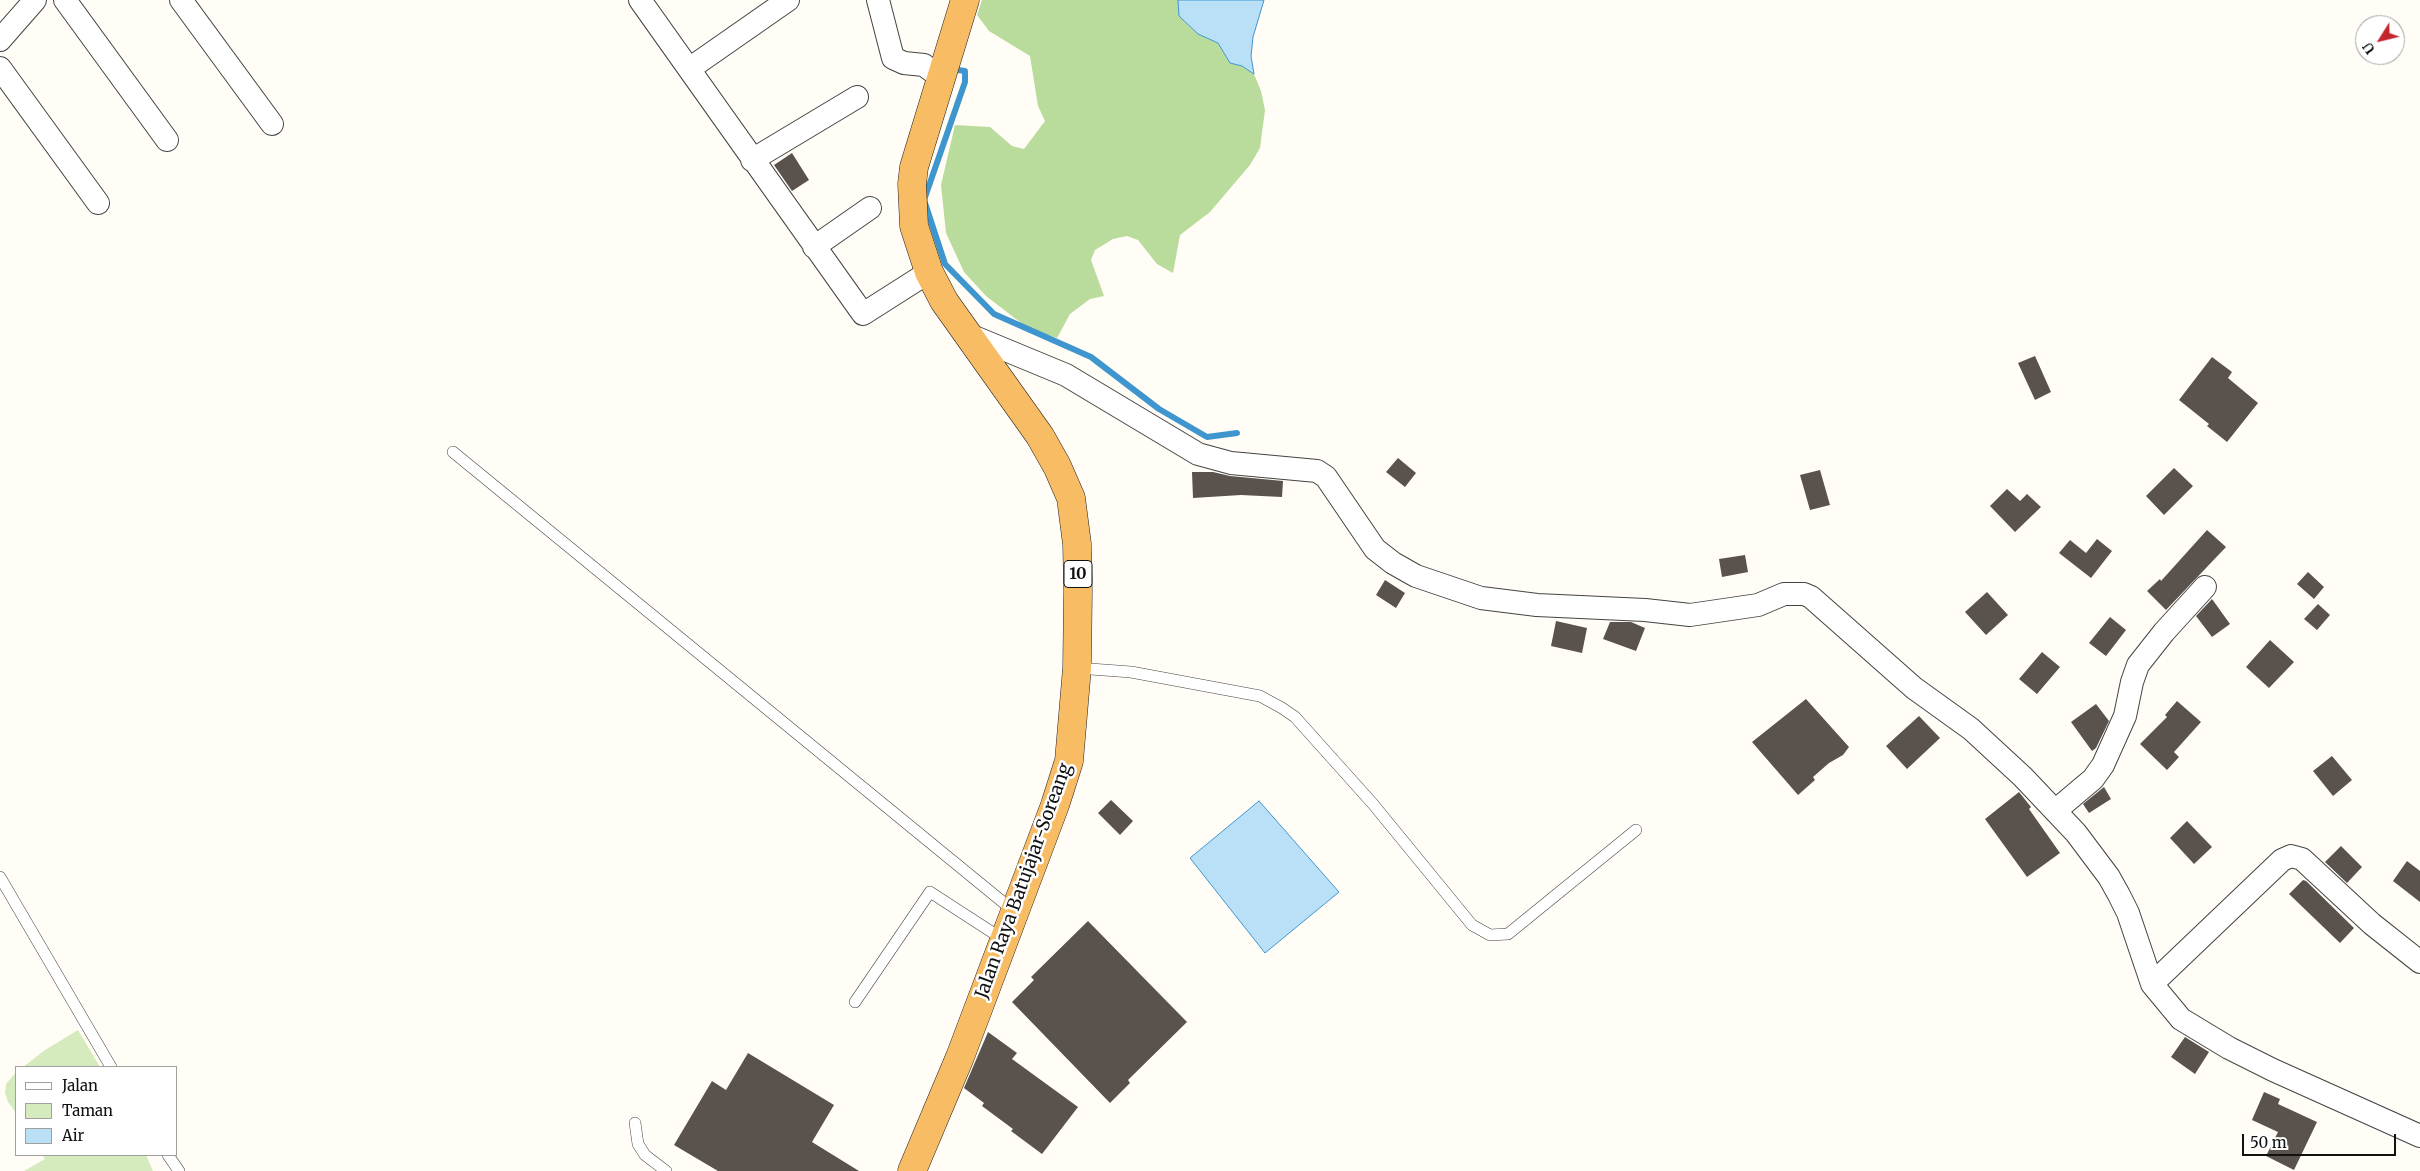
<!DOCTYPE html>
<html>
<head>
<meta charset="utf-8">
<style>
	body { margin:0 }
	#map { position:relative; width:2420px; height:1171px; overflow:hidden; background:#fffdf5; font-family:Merriweather,serif }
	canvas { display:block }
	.legend { position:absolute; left:15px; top:1066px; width:162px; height:90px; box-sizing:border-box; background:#fff; border:1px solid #a0a0a0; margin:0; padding:6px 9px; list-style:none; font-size:15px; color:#111 }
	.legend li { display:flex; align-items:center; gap:10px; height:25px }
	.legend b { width:25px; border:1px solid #a0a0a0 }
	.north { position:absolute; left:2355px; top:15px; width:50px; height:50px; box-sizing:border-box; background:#fff; border:1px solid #a0a0a0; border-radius:50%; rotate:234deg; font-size:14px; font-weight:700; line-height:20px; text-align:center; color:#111 }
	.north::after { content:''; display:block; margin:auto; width:18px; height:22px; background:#c4262e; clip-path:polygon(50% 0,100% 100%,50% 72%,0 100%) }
	.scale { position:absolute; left:2242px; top:1134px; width:154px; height:22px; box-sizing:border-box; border:2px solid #111; border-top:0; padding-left:6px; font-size:15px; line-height:18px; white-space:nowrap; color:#111; -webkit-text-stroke:4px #fff; paint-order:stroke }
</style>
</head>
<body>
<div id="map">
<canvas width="2420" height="1171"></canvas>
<ul class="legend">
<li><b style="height:6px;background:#fff"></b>Jalan</li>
<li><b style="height:14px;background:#d5ebbd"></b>Taman</li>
<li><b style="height:14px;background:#b9e0f7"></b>Air</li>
</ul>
<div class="north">U</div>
<div class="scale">50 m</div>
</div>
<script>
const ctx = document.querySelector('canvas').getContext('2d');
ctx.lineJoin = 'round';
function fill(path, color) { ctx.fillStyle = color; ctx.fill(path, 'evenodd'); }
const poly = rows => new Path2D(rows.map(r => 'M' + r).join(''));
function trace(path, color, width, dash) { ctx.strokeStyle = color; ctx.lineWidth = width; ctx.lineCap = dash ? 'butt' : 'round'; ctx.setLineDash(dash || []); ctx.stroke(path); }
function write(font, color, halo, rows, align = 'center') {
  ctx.font = font + ' Merriweather,serif'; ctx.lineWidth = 5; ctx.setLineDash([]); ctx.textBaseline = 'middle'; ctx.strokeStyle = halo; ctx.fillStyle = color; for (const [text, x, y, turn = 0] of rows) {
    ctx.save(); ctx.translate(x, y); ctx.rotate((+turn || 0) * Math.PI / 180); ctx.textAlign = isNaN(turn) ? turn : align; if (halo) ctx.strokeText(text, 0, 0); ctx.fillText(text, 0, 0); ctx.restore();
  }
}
fill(poly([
	[78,1030,100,1067,23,1067,45,1050],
	[16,1072,16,1113,8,1102,5,1093,6,1084],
	[42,1155,146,1155,153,1171,24,1171,45,1159]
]), '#d5ebbd');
fill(poly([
	[982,0,1178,0,1179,16,1198,34,1218,43,1230,63,1242,66,1254,74,1261,91,1265,110,1260,148,1250,165,1210,212,1180,235,1173,273,1157,264,1138,240,1127,236,1113,239,1095,250,1091,260,1104,296,1090,299,1070,314,1057,338,1029,329,986,296,964,272,946,233,941,185,955,125,990,127,1012,146,1024,149,1045,121,1038,106,1030,56,989,31,977,15]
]), '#b9dc9c');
const water = poly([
	[1178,0,1264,0,1253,37,1251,56,1254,74,1242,66,1230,63,1218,43,1198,34,1179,16,1178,0],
	[1259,801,1339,892,1265,953,1190,858,1259,801]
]);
fill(water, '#b9e0f7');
trace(water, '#3f96cf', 1);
trace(poly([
	[958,70,965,71,965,82,924,200,945,264,994,314,1091,357,1159,409,1207,437,1237,433]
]), '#3f96cf', 6);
fill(poly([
	[792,153,809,180,792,191,774,165],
	[2035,356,2051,392,2035,400,2018,363],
	[2212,357,2232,372,2228,378,2258,403,2227,442,2207,426,2209,424,2179,400],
	[1398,458,1416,473,1405,487,1386,472],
	[2174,468,2193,486,2164,515,2146,496],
	[1820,470,1830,505,1810,510,1800,475],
	[1192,472,1213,472,1230,476,1283,481,1282,497,1241,495,1193,498],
	[2007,489,2020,501,2027,494,2041,507,2015,532,1990,506],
	[2207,530,2226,547,2166,610,2147,591,2160,579,2161,581],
	[2097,539,2112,551,2091,578,2059,553,2070,540,2086,553],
	[1745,555,1748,572,1722,577,1719,559],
	[2308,572,2324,587,2314,599,2297,584],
	[1385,580,1405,593,1396,608,1376,595],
	[1987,592,2008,615,1986,635,1965,612],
	[2212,599,2230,624,2212,637,2196,616],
	[2318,604,2330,615,2317,630,2304,619],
	[2110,617,2126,630,2106,656,2089,643],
	[1556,621,1587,628,1582,653,1551,646],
	[1610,622,1631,622,1645,628,1636,651,1603,639],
	[2270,640,2294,662,2269,688,2246,667],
	[2042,652,2060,667,2037,694,2019,679],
	[1806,699,1849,747,1843,755,1829,763,1813,777,1815,780,1798,795,1752,742],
	[2177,701,2201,722,2174,752,2179,757,2167,770,2140,744,2167,717,2165,715],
	[2096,704,2109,721,2096,748,2092,751,2071,722],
	[1919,716,1940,738,1907,769,1886,746],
	[2332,756,2352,780,2333,796,2313,771],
	[2104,787,2111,799,2089,813,2083,804],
	[2019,792,2031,807,2029,809,2060,853,2027,877,1985,819],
	[1111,800,1133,821,1120,835,1098,813],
	[2187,821,2212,847,2194,864,2170,838],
	[2341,846,2362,867,2347,883,2325,862],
	[2407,861,2420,871,2420,902,2393,881],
	[2303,880,2306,881,2354,928,2340,943,2289,894],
	[1088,921,1187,1022,1128,1080,1130,1083,1110,1103,1012,1002,1034,980,1031,977],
	[988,1032,1017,1053,1012,1059,1078,1107,1042,1154,1011,1131,1013,1129,982,1106,984,1103,964,1088],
	[2185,1037,2209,1052,2195,1074,2171,1057],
	[748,1053,834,1105,812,1142,859,1171,718,1171,674,1145,712,1081,726,1090],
	[2264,1092,2280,1099,2278,1104,2317,1122,2294,1170,2266,1156,2278,1132,2252,1120]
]), '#5a524d');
const service = poly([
	[453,452,1015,912],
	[1077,668,1131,672,1260,696,1282,708,1295,717,1373,804,1472,925,1490,935,1508,934,1636,830],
	[0,877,111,1067],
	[855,1002,930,892,1004,940],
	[635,1123,638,1144,645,1155,666,1171],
	[168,1155,179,1171]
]);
const minor = poly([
	[65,0,167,140],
	[181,0,272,124],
	[640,0,863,314,929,272],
	[878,0,893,58,904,63,924,65,941,78],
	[0,40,35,0],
	[0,68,98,203],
	[689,69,788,0],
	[752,160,857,97],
	[814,247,870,208],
	[967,334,1066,375,1198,454,1231,463,1317,471,1326,477,1375,549,1393,563,1416,576,1481,598,1537,605,1645,610,1690,615,1758,605,1784,594,1804,594,1811,597,1914,688,1971,729,2023,777,2076,833,2109,877,2119,895,2128,913,2152,984,2181,1019,2229,1048,2273,1070,2420,1136],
	[2055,811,2093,779,2103,765,2125,716,2132,682,2138,665,2164,632,2205,587],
	[2152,984,2282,860,2291,856,2302,859,2372,924,2420,962]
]);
const trunk = poly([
	[912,1171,960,1057,1055,805,1069,761,1077,668,1078,591,1077,544,1071,498,1057,466,1040,436,944,301,929,272,914,226,912,184,914,167,965,0]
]);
trace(service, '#444', 12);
trace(minor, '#444', 24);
trace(trunk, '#222', 29);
trace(service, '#fff', 11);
trace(minor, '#fff', 22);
trace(trunk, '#f7bc64', 28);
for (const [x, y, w] of [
	[1078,574,28]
]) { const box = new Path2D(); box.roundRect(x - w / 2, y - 13.5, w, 27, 4); ctx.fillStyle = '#fff'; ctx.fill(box); trace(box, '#111', 1); }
write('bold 16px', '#111', null, [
	["10",1078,574]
]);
write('18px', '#111', '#fff', [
	["Jalan Raya Batujajar-Soreang",1024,881,-70]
]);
</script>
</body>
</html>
